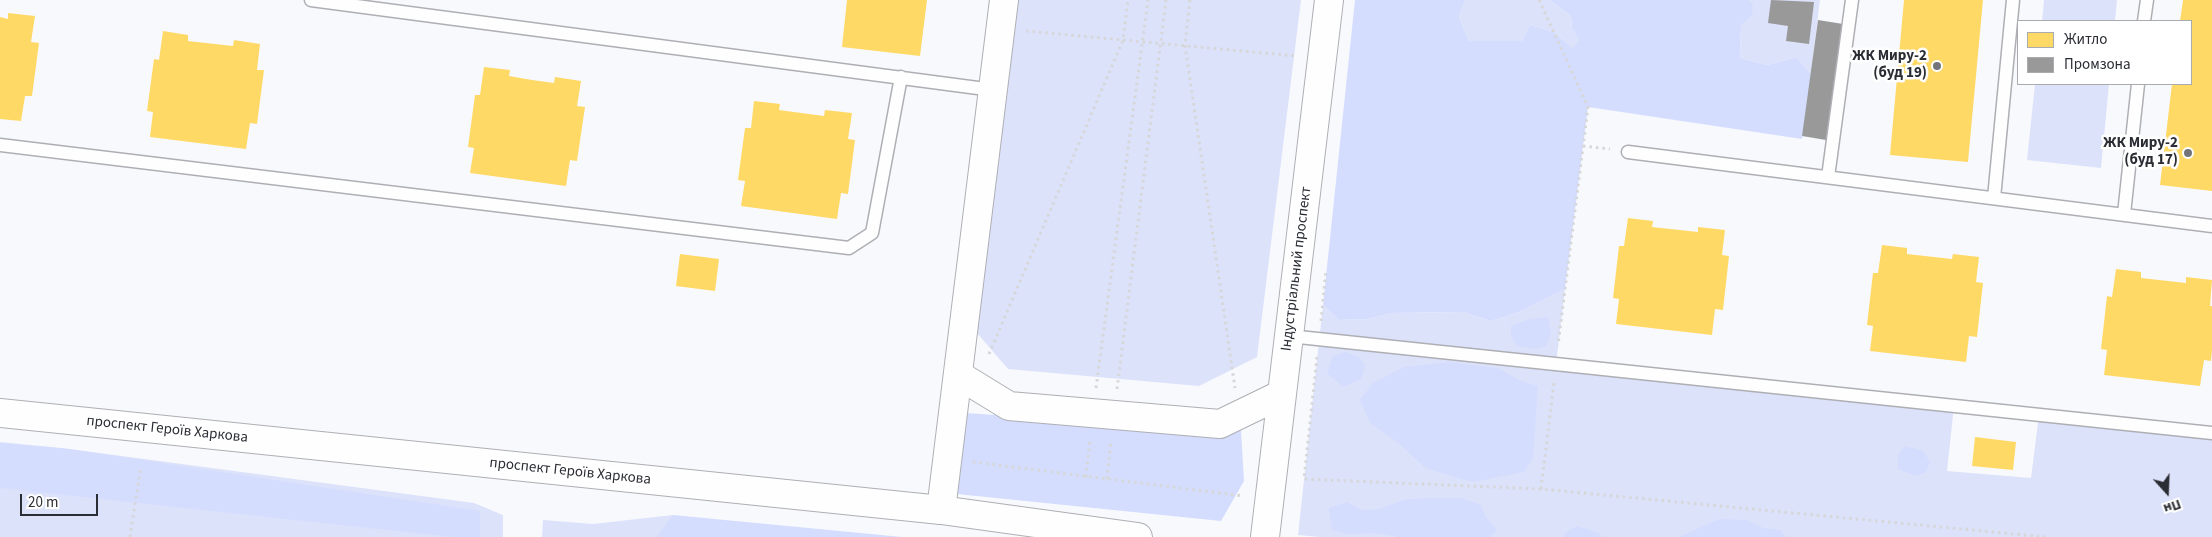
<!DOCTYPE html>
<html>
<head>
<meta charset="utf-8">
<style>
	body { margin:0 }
	#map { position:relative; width:2212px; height:537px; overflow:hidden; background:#f8f9fd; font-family:"Source Sans 3",sans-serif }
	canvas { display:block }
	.legend { position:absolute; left:2017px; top:20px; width:175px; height:65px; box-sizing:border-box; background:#fff; border:1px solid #aaabae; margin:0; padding:6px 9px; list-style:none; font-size:15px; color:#2b2d34 }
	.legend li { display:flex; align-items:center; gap:10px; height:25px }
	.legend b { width:25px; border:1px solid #aaabae }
	.north { position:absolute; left:2142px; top:467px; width:50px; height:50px; -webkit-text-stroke:4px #fff; paint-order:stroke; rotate:160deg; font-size:14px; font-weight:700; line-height:20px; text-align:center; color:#2b2d34 }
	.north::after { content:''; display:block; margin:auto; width:18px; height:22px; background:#2b2d34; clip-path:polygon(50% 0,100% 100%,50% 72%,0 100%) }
	.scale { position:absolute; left:20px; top:494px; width:78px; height:22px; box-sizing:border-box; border:2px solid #2b2d34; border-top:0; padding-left:6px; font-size:15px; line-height:18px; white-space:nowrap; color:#2b2d34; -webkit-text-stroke:4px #fff; paint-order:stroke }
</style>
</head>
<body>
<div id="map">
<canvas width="2212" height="537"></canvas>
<ul class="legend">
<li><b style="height:14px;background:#ffd966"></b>Житло</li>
<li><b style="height:14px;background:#999"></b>Промзона</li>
</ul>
<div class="north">Пн</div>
<div class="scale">20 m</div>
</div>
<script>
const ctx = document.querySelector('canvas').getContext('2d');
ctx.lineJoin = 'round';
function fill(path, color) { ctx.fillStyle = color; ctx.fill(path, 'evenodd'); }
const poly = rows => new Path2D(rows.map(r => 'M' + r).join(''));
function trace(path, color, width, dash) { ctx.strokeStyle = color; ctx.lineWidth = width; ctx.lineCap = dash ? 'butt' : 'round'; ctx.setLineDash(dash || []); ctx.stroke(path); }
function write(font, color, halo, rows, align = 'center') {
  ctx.font = font + ' "Source Sans 3",sans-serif'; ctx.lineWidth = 5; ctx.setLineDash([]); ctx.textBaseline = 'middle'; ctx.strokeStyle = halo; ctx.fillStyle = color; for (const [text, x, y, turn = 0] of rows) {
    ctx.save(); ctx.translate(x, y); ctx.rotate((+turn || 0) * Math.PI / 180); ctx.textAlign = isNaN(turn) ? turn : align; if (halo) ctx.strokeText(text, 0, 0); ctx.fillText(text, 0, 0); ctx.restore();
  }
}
fill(poly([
	[999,0,1301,0,1257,357,1199,386,1008,369,965,319],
	[1465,0,1549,0,1571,16,1572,29,1579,40,1574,47,1740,58,1741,25,1753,4,1749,0,1820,0,1811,74,1796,57,1767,65,1740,58,1573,48,1554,32,1530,25,1522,41,1469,41,1459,18],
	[2044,0,2117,0,2115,21,2042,21],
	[2035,84,2109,84,2101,168,2027,160],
	[1565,289,1556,364,1954,406,1947,471,2031,478,2039,415,2212,433,2212,537,1319,537,1298,535,1323,305,1339,320,1368,319,1391,313,1463,312,1491,321,1519,312],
	[0,442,62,448,474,503,503,515,503,537,0,537],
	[673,515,843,537,542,537,543,520,593,524]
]), '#dce2fa');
fill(poly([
	[1355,0,1465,0,1459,18,1469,41,1522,41,1530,25,1554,32,1573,48,1579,40,1572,29,1571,16,1549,0,1749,0,1753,4,1752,15,1741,25,1740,58,1767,65,1796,57,1811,74,1802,139,1588,107,1565,289,1519,312,1491,321,1463,312,1391,313,1368,319,1339,320,1323,305],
	[1548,317,1551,334,1546,346,1535,349,1517,346,1511,336,1511,326,1530,319],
	[1345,352,1359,357,1365,365,1361,379,1343,387,1327,373,1333,356],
	[1450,362,1498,368,1521,381,1538,386,1533,458,1524,472,1473,482,1454,477,1426,468,1396,441,1371,424,1360,400,1373,383,1404,367],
	[965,413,1241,431,1244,481,1221,521,957,494],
	[0,443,69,449,480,511,480,537,452,537,0,488],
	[1905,446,1923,451,1930,462,1926,472,1915,476,1898,469,1898,455],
	[1429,498,1461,498,1481,505,1485,516,1497,530,1490,537,1399,537,1375,533,1347,534,1332,530,1329,508,1347,502,1362,510,1379,509,1403,500],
	[673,515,902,537,657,537],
	[1719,519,1747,520,1763,528,1781,530,1785,537,1679,537],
	[1577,526,1600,533,1601,537,1564,537,1565,533]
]), '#d4ddfe');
fill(poly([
	[847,0,927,0,920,56,842,47],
	[1904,0,1983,0,1968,162,1890,155],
	[2183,0,2212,0,2212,191,2160,185,2172,84,2191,84,2191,21,2180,21],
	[8,13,35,16,31,42,39,43,32,96,25,96,21,121,0,119,0,17,8,19],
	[163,31,188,35,188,41,233,46,234,40,260,44,257,70,264,70,257,124,250,123,246,149,150,137,153,112,147,111,154,59,159,60],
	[484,67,510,70,509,76,532,80,554,83,555,77,581,81,577,106,585,107,577,161,570,160,566,186,470,173,474,148,468,147,475,95,480,95],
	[754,101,780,104,779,110,824,116,825,110,852,113,848,139,855,140,848,194,841,193,837,219,741,206,745,181,738,180,745,128,751,128],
	[1628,218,1653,221,1652,227,1698,232,1698,227,1725,230,1722,255,1729,256,1723,310,1715,309,1712,335,1616,324,1619,299,1613,298,1619,246,1624,246],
	[1882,245,1907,248,1907,254,1952,259,1953,254,1979,257,1976,282,1983,283,1977,337,1969,336,1966,362,1870,351,1873,326,1867,325,1873,273,1878,273],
	[680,254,719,259,715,291,676,286],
	[2116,269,2141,272,2141,278,2186,283,2186,277,2212,280,2210,306,2212,306,2212,350,2211,361,2204,360,2200,386,2104,375,2107,350,2101,349,2107,296,2112,297],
	[1975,437,2016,442,2013,470,1972,466]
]), '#ffd966');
fill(poly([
	[1771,0,1814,2,1809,44,1786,41,1788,26,1768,23],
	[1818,20,1843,24,1826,140,1802,136]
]), '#999');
const lane = poly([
	[311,0,993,90],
	[2144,21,2147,0],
	[0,145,849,248,872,233,901,77],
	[1628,152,2212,226],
	[1828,177,1852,0],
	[1994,198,2013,0],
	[2124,214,2138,84],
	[1289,336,2212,433]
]);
const secondary = poly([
	[958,372,965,379,1009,406,1220,424,1282,394],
	[941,510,1004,0],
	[1265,537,1329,0]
]);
const primary = poly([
	[0,413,941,510,1138,537]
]);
trace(lane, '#aeafb4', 15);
trace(secondary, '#aeafb4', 30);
trace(primary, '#aeafb4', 30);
trace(poly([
	[1190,0,1185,45,1235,388],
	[1539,0,1588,107,1558,345],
	[1026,31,1296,56],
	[1583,146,1610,149],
	[1321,321,1326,270],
	[989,354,1123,40,1128,0],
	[1317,357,1304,479,1541,489,2046,537],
	[1096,388,1148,0],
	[1117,389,1166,0],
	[973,462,1244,496],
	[1086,477,1090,439],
	[1107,479,1111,440],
	[1541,489,1554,383],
	[130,537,141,466]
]), '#d6d7d9', 3, [2.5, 4]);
trace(lane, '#fefeff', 12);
trace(secondary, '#fefeff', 28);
trace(primary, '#fefeff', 28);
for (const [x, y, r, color] of [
	[1937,66,5,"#73747a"],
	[2188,153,5,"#73747a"]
]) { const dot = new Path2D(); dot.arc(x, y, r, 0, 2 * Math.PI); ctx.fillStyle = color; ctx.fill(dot); trace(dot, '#fff', 2); }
write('bold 15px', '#2b2d34', '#fff', [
	["ЖК Миру-2",1927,57],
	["(буд 19)",1927,74],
	["ЖК Миру-2",2178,144],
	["(буд 17)",2178,161]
], 'right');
write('15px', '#2b2d34', '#fff', [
	["Індустріальний проспект",1297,269,-83],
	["проспект Героїв Харкова",167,430,6],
	["проспект Героїв Харкова",570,472,6]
]);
</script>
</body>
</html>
